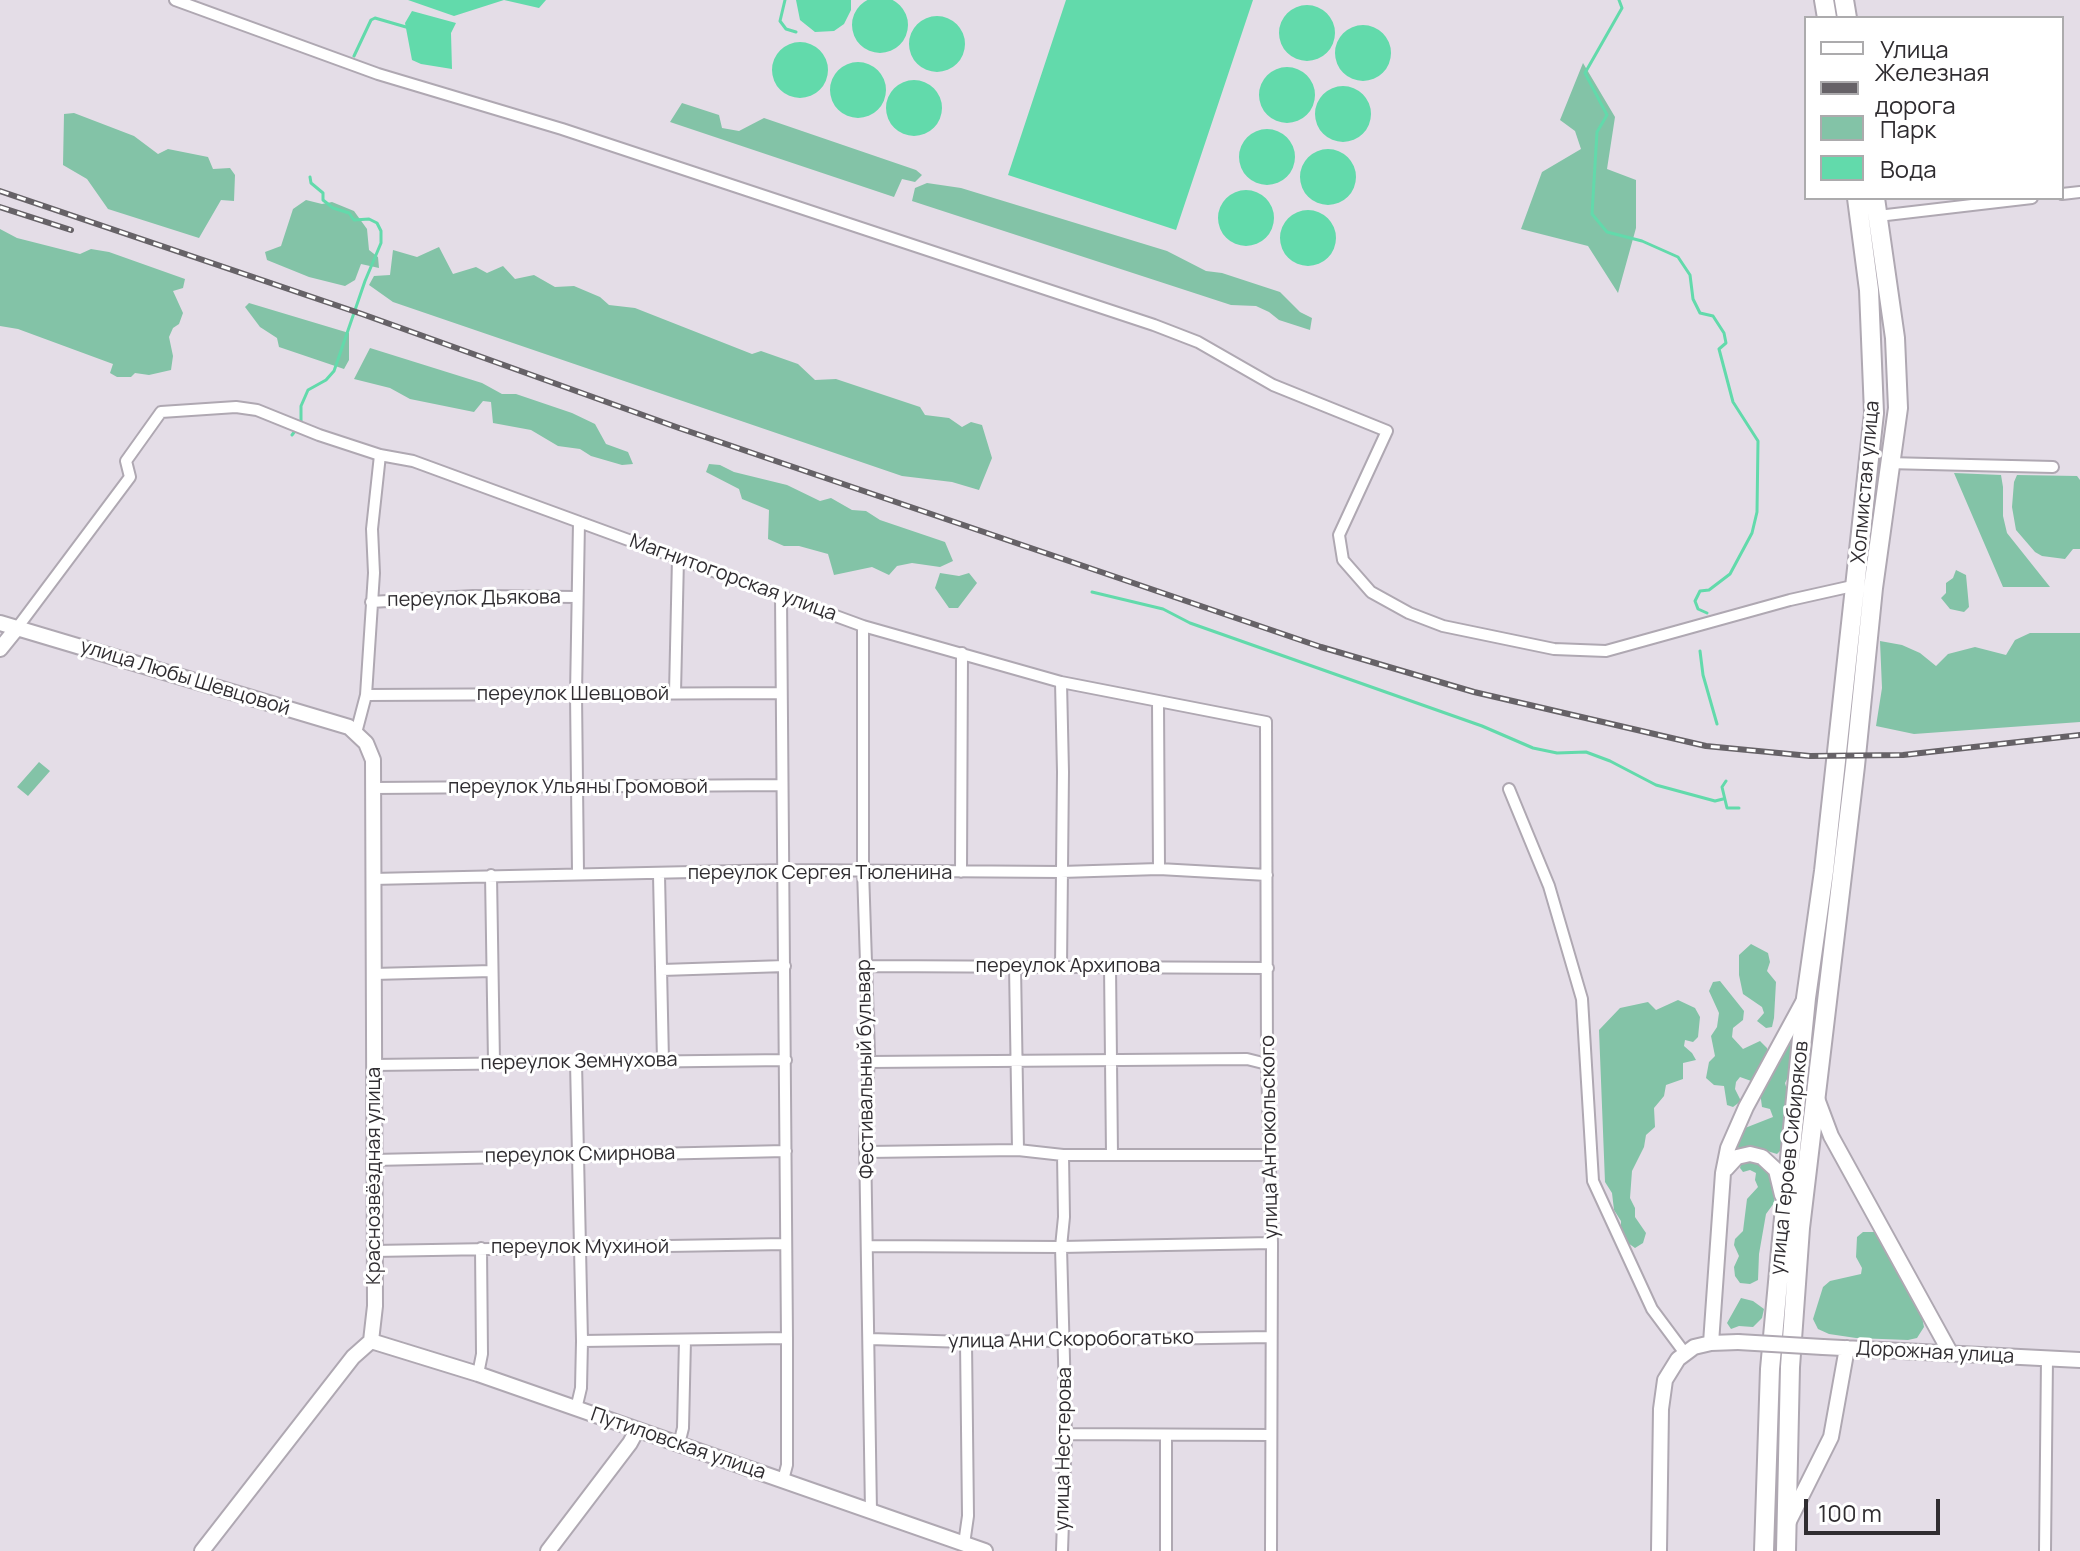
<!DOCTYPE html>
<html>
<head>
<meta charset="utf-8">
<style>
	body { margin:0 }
	#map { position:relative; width:2080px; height:1551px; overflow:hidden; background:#e4dde7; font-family:Manrope,sans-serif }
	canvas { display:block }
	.legend { position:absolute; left:1804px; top:16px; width:260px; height:184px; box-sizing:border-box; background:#fff; border:2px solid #acabad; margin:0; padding:10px 14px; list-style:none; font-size:24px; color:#302d31 }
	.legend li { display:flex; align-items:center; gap:16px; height:40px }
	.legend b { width:40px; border:2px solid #acabad }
	.scale { position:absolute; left:1804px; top:1499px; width:136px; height:36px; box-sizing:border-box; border:4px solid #302d31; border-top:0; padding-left:10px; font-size:24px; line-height:28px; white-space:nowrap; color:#302d31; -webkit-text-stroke:6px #fff; paint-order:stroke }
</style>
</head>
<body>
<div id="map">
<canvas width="2080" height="1551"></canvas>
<ul class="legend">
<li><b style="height:10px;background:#fff"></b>Улица</li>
<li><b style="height:10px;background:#666267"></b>Железная дорога</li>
<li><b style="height:22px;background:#83c3a7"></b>Парк</li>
<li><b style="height:22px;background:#62daab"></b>Вода</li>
</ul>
<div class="scale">100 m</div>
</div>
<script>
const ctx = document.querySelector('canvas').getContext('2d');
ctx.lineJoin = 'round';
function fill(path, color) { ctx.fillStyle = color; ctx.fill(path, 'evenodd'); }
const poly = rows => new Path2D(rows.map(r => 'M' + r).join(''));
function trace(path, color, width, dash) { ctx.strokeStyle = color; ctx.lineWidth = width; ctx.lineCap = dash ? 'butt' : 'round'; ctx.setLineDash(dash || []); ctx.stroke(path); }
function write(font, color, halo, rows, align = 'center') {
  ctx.font = font + ' Manrope,sans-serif'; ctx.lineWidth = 6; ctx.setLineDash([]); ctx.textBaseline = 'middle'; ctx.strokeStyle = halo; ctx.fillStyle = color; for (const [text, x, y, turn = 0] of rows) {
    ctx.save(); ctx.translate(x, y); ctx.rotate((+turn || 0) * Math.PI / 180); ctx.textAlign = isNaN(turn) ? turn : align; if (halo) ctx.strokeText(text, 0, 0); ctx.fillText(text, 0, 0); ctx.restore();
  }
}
fill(poly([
	[1583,63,1615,117,1607,169,1636,180,1636,228,1618,293,1588,246,1521,229,1542,172,1581,149,1575,131,1560,120],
	[682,103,719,115,722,128,739,131,764,118,916,170,922,175,915,182,902,179,894,197,670,122],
	[74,113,134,136,158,154,168,149,208,157,213,169,230,168,235,175,234,201,221,200,199,238,108,209,87,179,63,165,64,114],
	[927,183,961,188,1167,251,1206,271,1222,273,1280,292,1300,312,1312,318,1310,330,1279,320,1269,312,1256,306,1231,305,912,201,915,188],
	[306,200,322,204,332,202,354,211,367,229,369,250,378,257,379,268,361,264,355,280,345,286,309,277,267,260,265,252,281,246,293,209],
	[0,229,17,238,80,254,91,249,109,252,185,279,183,288,173,291,183,313,179,324,173,328,169,337,173,356,171,370,149,375,135,373,131,377,117,377,110,373,113,364,18,329,0,326],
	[439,247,453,274,476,267,487,273,503,266,515,279,534,275,555,287,574,286,600,297,609,305,635,308,752,354,761,351,798,364,815,380,836,379,920,407,925,415,949,418,962,427,971,422,982,425,992,458,979,490,952,482,902,476,393,302,369,285,374,276,390,275,393,250,417,257],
	[249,303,349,333,349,360,344,369,279,347,277,338,260,327,245,307],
	[370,348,482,383,502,394,516,394,572,413,595,424,606,444,628,452,633,464,622,465,591,456,580,449,558,446,531,430,493,423,491,402,483,401,474,412,410,399,390,388,354,379],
	[709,464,720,465,734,472,787,485,820,501,831,498,852,510,866,511,880,520,945,542,953,561,940,567,912,563,897,566,889,575,872,567,834,575,828,554,799,546,784,546,768,539,769,510,742,499,739,489,706,472],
	[1954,473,2001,475,2003,487,2003,516,2007,533,2050,587,2003,587],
	[2017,475,2077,476,2080,480,2080,549,2073,549,2065,559,2042,556,2035,552,2016,530,2012,507,2014,482],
	[1956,570,1966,575,1969,607,1964,612,1950,609,1941,598,1946,593,1946,583,1953,578],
	[940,573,959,576,969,573,977,583,958,608,949,608,935,588],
	[2030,633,2080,633,2080,722,1914,734,1876,726,1882,688,1880,641,1902,645,1920,653,1936,666,1948,654,1975,647,2006,655,2015,640],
	[39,762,50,771,28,796,17,787],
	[1751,944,1768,953,1770,962,1767,971,1776,982,1774,1018,1772,1027,1766,1028,1757,1021,1764,1013,1762,1007,1743,994,1739,975,1739,955],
	[1720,981,1744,1011,1743,1020,1733,1028,1732,1037,1743,1049,1760,1041,1767,1048,1768,1060,1754,1082,1740,1077,1736,1082,1735,1089,1741,1101,1733,1107,1727,1105,1724,1086,1714,1085,1706,1078,1709,1062,1715,1056,1711,1036,1717,1027,1719,1013,1709,991,1713,982],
	[1678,1000,1695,1008,1700,1017,1698,1037,1693,1042,1685,1040,1684,1046,1692,1053,1696,1060,1683,1063,1683,1079,1666,1085,1664,1096,1654,1108,1655,1127,1646,1135,1644,1147,1632,1171,1630,1198,1635,1208,1635,1217,1646,1233,1643,1243,1635,1248,1628,1243,1621,1229,1621,1221,1614,1210,1612,1193,1605,1182,1599,1030,1620,1008,1648,1002,1656,1010],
	[1794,1033,1794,1066,1785,1083,1790,1100,1785,1146,1777,1154,1754,1147,1739,1149,1737,1145,1745,1128,1773,1117,1770,1109,1762,1107,1760,1092],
	[1748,1162,1755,1162,1764,1168,1771,1177,1775,1190,1774,1203,1766,1214,1759,1254,1758,1280,1750,1284,1740,1283,1735,1276,1734,1267,1739,1256,1734,1245,1735,1239,1743,1231,1747,1199,1758,1187,1755,1180,1756,1173,1750,1170,1743,1172,1740,1168,1741,1164],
	[1863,1232,1879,1232,1919,1302,1924,1327,1917,1338,1908,1340,1856,1338,1829,1334,1818,1329,1813,1319,1823,1287,1830,1281,1861,1274,1862,1268,1856,1257,1857,1237],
	[1741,1298,1753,1301,1764,1309,1762,1318,1753,1327,1739,1326,1731,1329,1727,1323]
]), '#83c3a7');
fill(poly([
	'852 25a28 28 0 1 1 56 0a28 28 0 1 1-56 0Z',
	[408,0,546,0,539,8,504,0,454,16],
	[796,0,851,0,851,10,844,24,834,31,815,32,800,20],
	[1066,0,1253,0,1176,230,1008,175],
	'1279 33a28 28 0 1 1 56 0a28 28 0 1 1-56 0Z',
	[412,11,456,23,451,33,452,69,421,64,412,60,405,23],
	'909 44a28 28 0 1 1 56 0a28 28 0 1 1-56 0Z',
	'1335 53a28 28 0 1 1 56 0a28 28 0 1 1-56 0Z',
	'772 70a28 28 0 1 1 56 0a28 28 0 1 1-56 0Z',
	'830 90a28 28 0 1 1 56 0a28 28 0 1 1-56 0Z',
	'1259 95a28 28 0 1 1 56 0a28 28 0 1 1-56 0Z',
	'886 108a28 28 0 1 1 56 0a28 28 0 1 1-56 0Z',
	'1315 114a28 28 0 1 1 56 0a28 28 0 1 1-56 0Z',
	'1239 157a28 28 0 1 1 56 0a28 28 0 1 1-56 0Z',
	'1300 177a28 28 0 1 1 56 0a28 28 0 1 1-56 0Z',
	'1218 218a28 28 0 1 1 56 0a28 28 0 1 1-56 0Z',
	'1280 238a28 28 0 1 1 56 0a28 28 0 1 1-56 0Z'
]), '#62daab');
trace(poly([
	[785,0,780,21,786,29,796,32],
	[1619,0,1622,8,1585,73,1607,115,1597,132,1592,214,1607,232,1642,241,1678,257,1690,275,1693,299,1700,313,1713,316,1724,333,1726,343,1719,349,1733,402,1758,441,1757,512,1752,533,1730,574,1709,590,1700,591,1695,601,1698,609,1707,613],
	[354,56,371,20,375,18,406,27],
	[292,435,301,423,301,406,308,390,326,380,334,371,365,281,381,243,381,231,377,223,369,219,354,220,349,213,333,208,323,200,323,193,311,183,310,177],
	[1092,592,1163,609,1190,623,1482,726,1533,748,1557,753,1586,752,1610,761,1656,785,1715,801,1723,799],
	[1700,651,1703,675,1717,724],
	[1726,781,1722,787,1727,808,1739,808]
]), '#62daab', 3);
const street = poly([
	[175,0,378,74,562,129,1154,325,1198,342,1273,385,1387,431,1339,535,1343,560,1371,592,1409,613,1443,626,1554,649,1606,651,1790,600,1857,585],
	[2062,194,2080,192],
	[1878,216,2032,198],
	[1887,463,2053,467],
	[781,596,787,1338,787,1465,783,1480],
	[371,602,473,596,577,597],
	[863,626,863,870,869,1055,865,1140,871,1511],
	[17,628,130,477,126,461,161,412,236,407,257,410,319,435,380,455,413,461,863,626,1061,682,1266,722,1267,1064,1272,1243,1271,1551],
	[1061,682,1063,772,1061,967],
	[675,693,678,558],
	[366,695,781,693],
	[1158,702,1159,869],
	[356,733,366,695,374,573,372,529,380,455],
	[373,788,782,785],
	[1509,789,1549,886,1582,999,1593,1181,1652,1309,1684,1352],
	[961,872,962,653],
	[578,873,576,694,579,522],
	[491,875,494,1062],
	[659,875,663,1061],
	[372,879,784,870,1061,872,1159,869,1267,875],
	[867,966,1268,968],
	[1015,966,1018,1150],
	[1110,966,1112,1155],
	[662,970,785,966],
	[373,974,492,971],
	[576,1062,582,1341,581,1388,576,1409],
	[869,1062,1247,1059,1267,1064],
	[373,1065,786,1060],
	[867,1152,1018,1150,1063,1155,1269,1155],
	[374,1160,786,1151],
	[868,1246,1061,1247,1272,1243],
	[373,1251,786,1244],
	[870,1339,966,1342,1271,1337],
	[582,1341,787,1338],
	[478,1374,482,1354,481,1248],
	[1066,1434,1271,1435],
	[679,1444,683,1428,685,1340],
	[964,1544,968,1516,966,1342],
	[1062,1551,1066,1434,1061,1247,1064,1217,1063,1155],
	[1166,1551,1166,1435],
	[2045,1551,2047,1358]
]);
const secondary = poly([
	[0,623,349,727,366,743,373,760,375,1306,371,1341,353,1357,202,1551],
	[0,649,17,628],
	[1816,1096,1831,1136,1951,1354],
	[1726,1169,1737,1157,1750,1154,1762,1157,1776,1170,1782,1195],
	[371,1341,478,1374,985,1551],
	[1711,1343,1723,1173,1728,1148,1746,1107,1803,1002],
	[1823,1347,2080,1360],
	[1788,1523,1831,1437,1847,1348],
	[548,1551,630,1443,637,1430],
	[1659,1551,1661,1409,1665,1380,1678,1359,1694,1347,1711,1343,1738,1342]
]);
const highway = poly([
	[1824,0,1827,18],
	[1844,0,1847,18],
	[1764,1551,1770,1369,1783,1228,1806,998,1824,871,1874,413,1869,290,1857,198],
	[1786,1551,1790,1367,1800,1228,1855,766,1873,588,1898,408,1895,338,1875,198]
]);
trace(street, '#afa8b2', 14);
trace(secondary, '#afa8b2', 18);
trace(highway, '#afa8b2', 22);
trace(street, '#fff', 10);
trace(secondary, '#fff', 14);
trace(highway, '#fff', 18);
const rail = poly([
	[0,191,362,314,679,428,1321,647,1474,692,1706,746,1810,756,1903,755,2080,735],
	[0,207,71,230]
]);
trace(rail, '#666267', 6);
trace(rail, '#fff', 3, [9]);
const secondaryBridge = poly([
	[1738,1342,1823,1347]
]);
trace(secondaryBridge, '#afa8b2', 18, []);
trace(secondaryBridge, '#fff', 14);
write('20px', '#302d31', '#fff', [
	["Холмистая улица",1866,482,-85],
	["Магнитогорская улица",733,578,20],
	["переулок Дьякова",474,599,-1],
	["улица Любы Шевцовой",185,678,17],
	["переулок Шевцовой",573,694],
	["переулок Ульяны Громовой",578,787],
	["переулок Сергея Тюленина",820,873],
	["переулок Архипова",1068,966],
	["переулок Земнухова",579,1062,-1],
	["Фестивальный бульвар",866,1069,-91],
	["улица Антокольского",1270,1137,-91],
	["переулок Смирнова",580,1155,-1],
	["улица Героев Сибиряков",1790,1158,-84],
	["Краснозвёздная улица",374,1176,-90],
	["переулок Мухиной",580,1247],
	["улица Ани Скоробогатько",1071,1340,-1],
	["Дорожная улица",1935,1353,3],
	["Путиловская улица",678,1444,19],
	["улица Нестерова",1064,1449,-89]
]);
</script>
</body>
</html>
